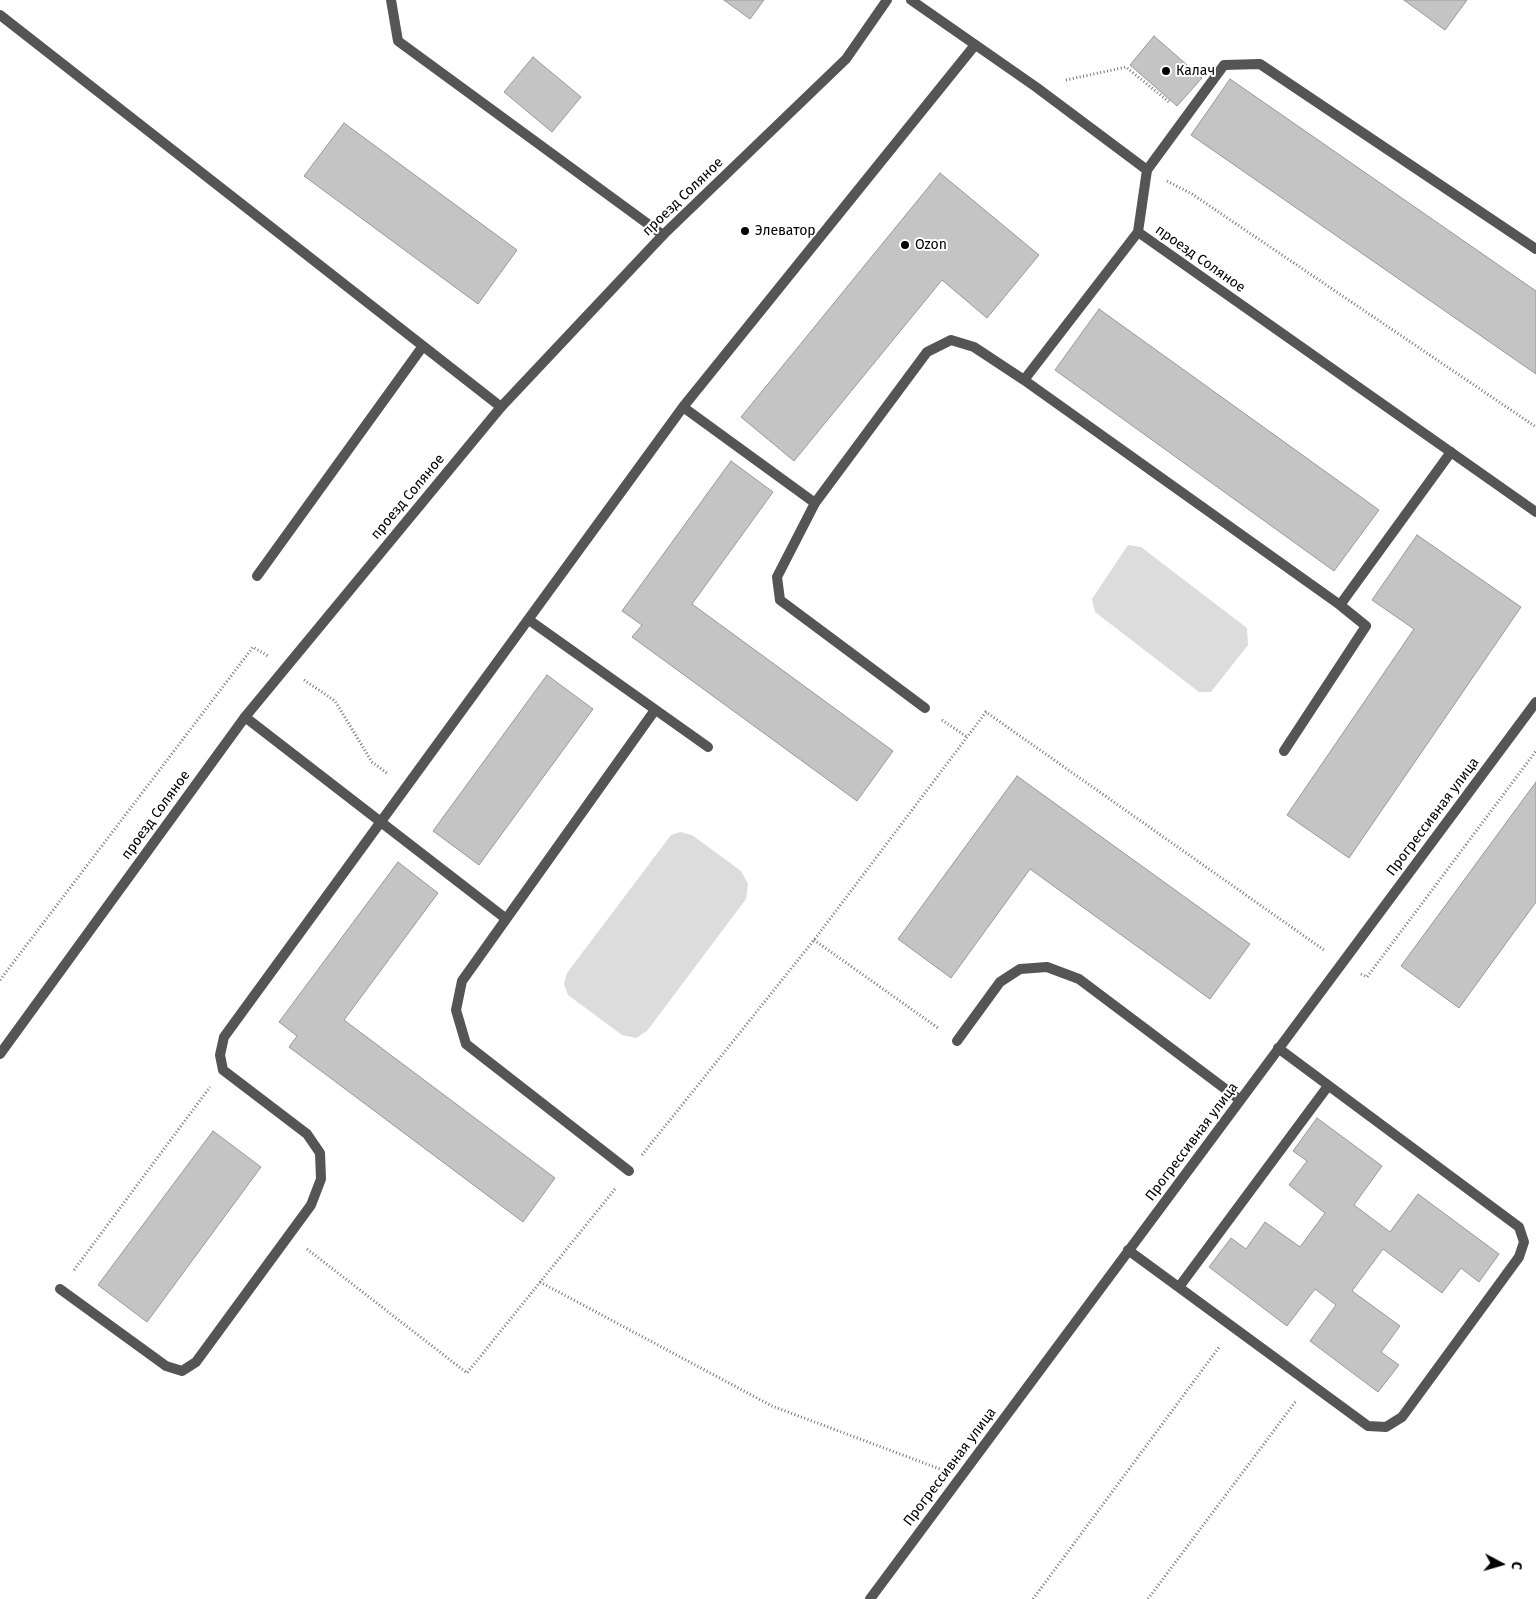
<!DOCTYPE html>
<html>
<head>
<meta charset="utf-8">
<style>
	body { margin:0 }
	#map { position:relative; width:1536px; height:1599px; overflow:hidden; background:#fff; font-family:"Fira Sans",sans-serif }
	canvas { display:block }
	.north { position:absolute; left:1476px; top:1539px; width:50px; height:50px; -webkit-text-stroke:4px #fff; paint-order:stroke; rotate:96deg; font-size:14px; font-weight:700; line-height:20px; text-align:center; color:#000 }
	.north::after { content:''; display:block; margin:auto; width:18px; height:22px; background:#000; clip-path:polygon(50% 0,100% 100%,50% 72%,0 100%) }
</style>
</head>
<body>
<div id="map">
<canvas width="1536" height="1599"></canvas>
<div class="north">С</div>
</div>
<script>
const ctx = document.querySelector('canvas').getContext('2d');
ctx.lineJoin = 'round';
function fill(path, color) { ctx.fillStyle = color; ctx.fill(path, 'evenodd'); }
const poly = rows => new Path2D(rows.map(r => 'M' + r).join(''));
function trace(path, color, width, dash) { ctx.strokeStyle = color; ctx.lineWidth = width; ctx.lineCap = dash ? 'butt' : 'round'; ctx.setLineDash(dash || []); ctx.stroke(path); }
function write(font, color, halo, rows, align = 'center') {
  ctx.font = font + ' "Fira Sans",sans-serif'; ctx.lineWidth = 4; ctx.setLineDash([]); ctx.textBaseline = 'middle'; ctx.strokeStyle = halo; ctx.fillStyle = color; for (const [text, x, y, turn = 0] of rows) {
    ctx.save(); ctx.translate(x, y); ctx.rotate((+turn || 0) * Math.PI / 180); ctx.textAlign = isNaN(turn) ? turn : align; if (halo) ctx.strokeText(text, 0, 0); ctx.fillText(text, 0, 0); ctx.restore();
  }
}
fill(poly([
	[1128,545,1141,547,1247,628,1248,645,1211,692,1199,692,1095,612,1092,599],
	[680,832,692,835,741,871,748,884,746,899,647,1031,636,1038,622,1035,568,995,564,984,567,973,671,835]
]), '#dcdcdc');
const building = poly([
	[724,0,764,0,750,19,724,0],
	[1404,0,1467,0,1445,30,1404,0],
	[1154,36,1202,78,1177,106,1130,65,1154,36],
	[533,57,581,97,552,132,504,92,533,57],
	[1230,79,1536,291,1536,374,1191,135,1230,79],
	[344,123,517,250,478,304,304,176,344,123],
	[940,173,1039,255,987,318,942,280,794,461,741,417,940,173],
	[1099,309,1379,510,1334,571,1055,370,1099,309],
	[731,461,773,492,692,604,893,751,857,801,632,637,642,625,622,611,731,461],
	[1417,535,1521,607,1349,858,1287,815,1414,629,1372,600,1417,535],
	[547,675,593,709,479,865,433,831,547,675],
	[1017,776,1250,944,1210,999,1030,869,951,978,898,939,1017,776],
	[1536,782,1536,902,1459,1008,1401,966,1536,782],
	[398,862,438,893,344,1020,555,1178,523,1222,289,1047,297,1036,279,1022,398,862],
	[1317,1118,1382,1166,1354,1205,1390,1232,1418,1194,1499,1254,1479,1282,1461,1268,1442,1293,1383,1249,1352,1291,1400,1326,1381,1352,1399,1365,1378,1392,1310,1341,1336,1305,1315,1289,1287,1326,1209,1267,1231,1238,1246,1249,1265,1222,1300,1247,1325,1213,1289,1185,1307,1161,1293,1151,1317,1118],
	[213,1131,261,1167,147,1322,98,1285,213,1131]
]);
fill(building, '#c4c4c4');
trace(building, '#999', 1);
trace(poly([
	[1066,80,1126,67,1169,102],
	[1167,181,1192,194,1536,427],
	[304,680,335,701,372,762,388,774],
	[942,720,967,737],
	[814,940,938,1028],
	[1361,974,1367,977,1536,751],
	[0,980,253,647,268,656],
	[642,1155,814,940,986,712,1324,950],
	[307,1249,467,1373,615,1189],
	[74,1270,210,1087],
	[540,1282,772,1406,940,1469],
	[1033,1599,1220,1346],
	[1148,1599,1296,1401]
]), '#777', 3, [1, 2.5]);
trace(poly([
	[391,0,398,41,663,235],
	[0,15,501,407],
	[1147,170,1224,65,1260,64,1536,249],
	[1138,232,1024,380,1340,605],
	[683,407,815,503],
	[257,576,423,346],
	[529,620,708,747],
	[925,708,780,600,777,577,815,503,927,352,951,340,974,347,1024,380],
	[245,717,505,918],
	[1284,751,1366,626,1340,605,1451,452],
	[957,1041,1000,982,1020,969,1047,967,1079,979,1240,1100],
	[629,1171,466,1044,456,1010,462,981,655,710],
	[1128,1250,1368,1426,1386,1427,1402,1417,1519,1257,1524,1242,1519,1227,1278,1048],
	[1179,1287,1328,1086],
	[60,1289,166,1366,182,1371,196,1362,311,1205,321,1179,320,1153,307,1134,223,1070,220,1055,224,1037,683,407,975,45]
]), '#555', 10);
trace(poly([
	[911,0,1036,87,1147,170,1138,232,1536,512],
	[0,1054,245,717,501,407,663,235,846,59,887,0],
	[870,1599,1536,702]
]), '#555', 10);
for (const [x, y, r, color] of [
	[1166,71,5,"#000"],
	[745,231,5,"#000"],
	[905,245,5,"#000"]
]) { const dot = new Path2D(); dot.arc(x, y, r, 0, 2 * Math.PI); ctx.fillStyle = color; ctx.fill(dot); trace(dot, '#fff', 2); }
write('14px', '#000', '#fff', [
	["Калач",1176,71],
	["Элеватор",755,231],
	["Ozon",915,245]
], 'left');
write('14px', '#000', '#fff', [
	["проезд Соляное",683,197,-44],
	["проезд Соляное",1200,259,35],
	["проезд Соляное",408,497,-50],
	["проезд Соляное",156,815,-54],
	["Прогрессивная улица",1433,817,-53],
	["Прогрессивная улица",1192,1142,-53],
	["Прогрессивная улица",950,1467,-53]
]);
</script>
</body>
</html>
